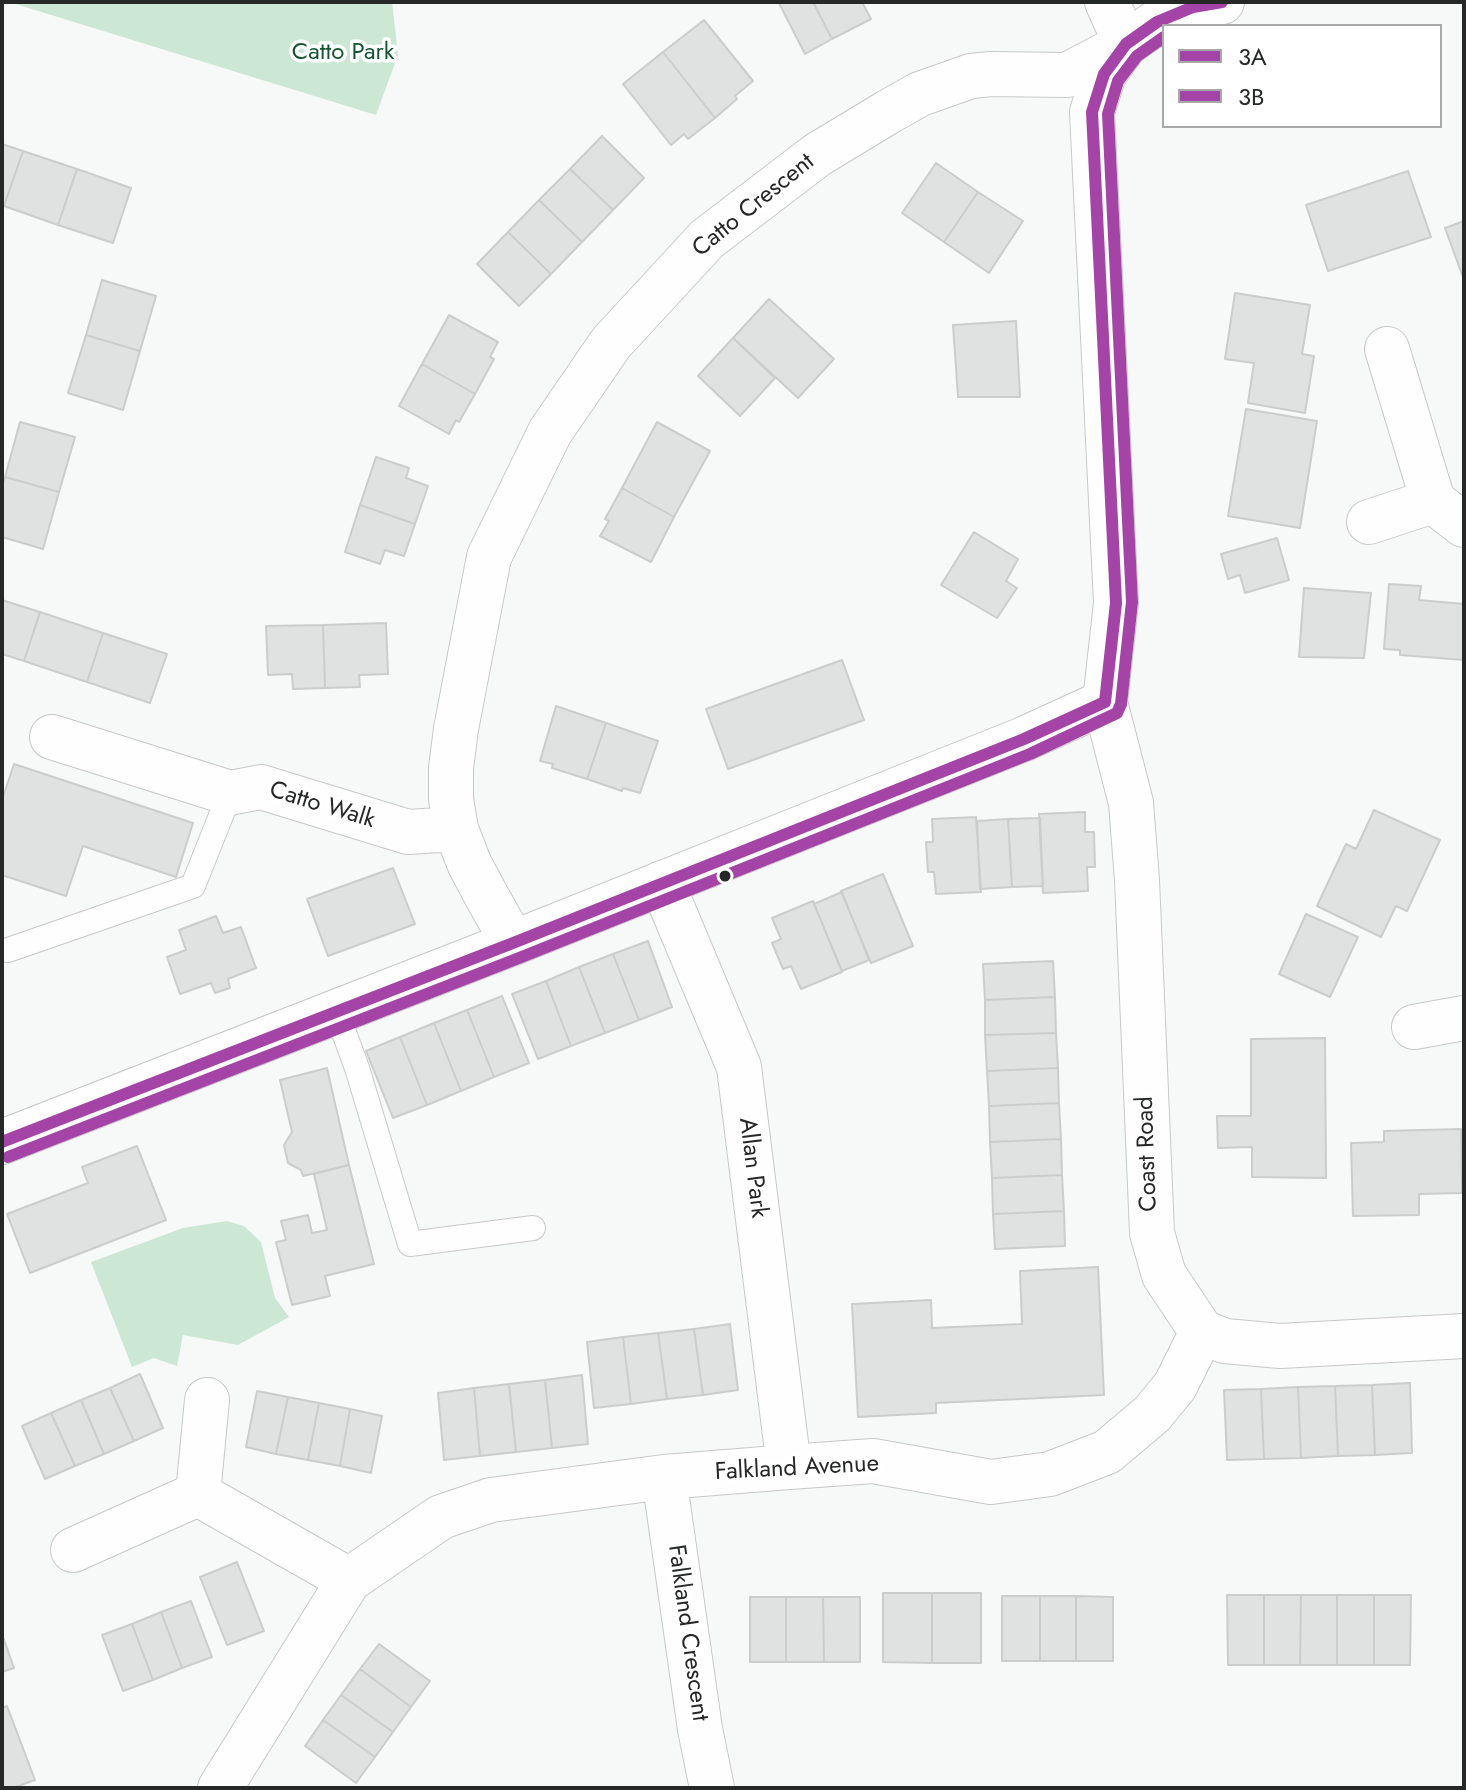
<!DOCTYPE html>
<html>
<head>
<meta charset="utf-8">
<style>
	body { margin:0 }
	#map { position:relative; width:1466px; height:1790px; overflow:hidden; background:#f7f8f8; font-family:Jost,sans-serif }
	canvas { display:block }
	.frame { position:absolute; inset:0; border:4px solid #262727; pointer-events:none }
	.legend { position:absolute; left:1162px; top:24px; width:280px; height:104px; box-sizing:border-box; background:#fff; border:2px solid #a8a9a9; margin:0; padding:10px 14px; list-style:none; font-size:24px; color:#262727 }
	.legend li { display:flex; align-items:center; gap:16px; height:40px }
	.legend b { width:40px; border:2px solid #a8a9a9 }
</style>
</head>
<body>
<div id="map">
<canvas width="1466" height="1790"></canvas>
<div class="frame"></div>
<ul class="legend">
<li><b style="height:10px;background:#a444a6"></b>3A</li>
<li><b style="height:10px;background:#a444a6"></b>3B</li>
</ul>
</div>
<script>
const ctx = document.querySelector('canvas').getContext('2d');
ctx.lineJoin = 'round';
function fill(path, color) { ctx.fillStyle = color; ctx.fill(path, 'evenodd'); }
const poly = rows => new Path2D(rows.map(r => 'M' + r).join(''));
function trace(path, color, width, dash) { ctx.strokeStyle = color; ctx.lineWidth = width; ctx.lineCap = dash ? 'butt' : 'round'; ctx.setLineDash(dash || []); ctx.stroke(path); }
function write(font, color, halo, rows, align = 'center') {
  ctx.font = font + ' Jost,sans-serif'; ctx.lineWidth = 7; ctx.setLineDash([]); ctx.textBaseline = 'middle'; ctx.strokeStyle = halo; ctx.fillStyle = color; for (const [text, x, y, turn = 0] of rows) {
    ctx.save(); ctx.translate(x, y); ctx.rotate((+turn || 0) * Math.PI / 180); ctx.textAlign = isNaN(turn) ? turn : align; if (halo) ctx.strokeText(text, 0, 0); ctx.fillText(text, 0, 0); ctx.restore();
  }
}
fill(poly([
	[9,2,392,2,398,55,376,115],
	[227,1221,244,1226,261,1242,275,1298,289,1317,238,1345,183,1335,177,1366,154,1358,132,1367,91,1262,183,1228]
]), '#cce8d5');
const building = poly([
	[780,2,813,2,832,39,805,54,779,3,780,2],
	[813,2,862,2,871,19,832,39,813,2],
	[704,20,753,81,735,96,737,99,715,118,663,52,704,20],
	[663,52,715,118,688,139,684,134,671,145,623,84,663,52],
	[602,136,644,178,613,210,570,169,602,136],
	[2,144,23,151,4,206,2,205,2,144],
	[23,151,77,169,58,225,4,206,23,151],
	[936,163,978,192,944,242,902,213,936,163],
	[77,169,131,188,113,243,58,225,77,169],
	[570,169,613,210,582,242,539,200,570,169],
	[1408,171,1431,237,1328,271,1306,205,1408,171],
	[978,192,1023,221,989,273,944,242,978,192],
	[539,200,582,242,551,274,508,232,539,200],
	[1464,221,1464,280,1445,228,1464,221],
	[508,232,551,274,519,306,477,264,508,232],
	[102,280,156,296,140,351,86,335,102,280],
	[1235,293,1310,305,1302,354,1314,356,1305,413,1248,403,1254,363,1225,359,1235,293],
	[769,299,834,359,798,398,733,338,769,299],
	[449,315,498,342,490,357,494,359,475,394,422,364,449,315],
	[1016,321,1020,397,958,397,953,325,1016,321],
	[86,335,140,351,123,410,68,393,86,335],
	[733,338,775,378,740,416,698,376,733,338],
	[422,364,475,394,459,422,456,420,449,434,399,406,422,364],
	[1246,409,1317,421,1300,528,1228,516,1246,409],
	[20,422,75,437,59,492,5,477,20,422],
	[657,422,710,451,674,517,622,488,657,422],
	[376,457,409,468,406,478,428,486,415,524,360,505,376,457],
	[5,477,59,492,43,549,2,537,2,486,5,477],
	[622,488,674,517,651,562,600,536,609,521,605,519,622,488],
	[360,505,415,524,404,556,385,550,380,564,345,552,360,505],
	[974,532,1018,559,1006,581,1017,588,997,618,941,585,974,532],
	[1277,538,1289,580,1245,593,1240,575,1228,579,1221,554,1277,538],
	[1389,584,1421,586,1419,600,1464,604,1464,660,1400,655,1400,650,1384,649,1389,584],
	[1304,588,1371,593,1364,658,1299,657,1304,588],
	[2,600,40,612,24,661,2,654,2,600],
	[40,612,103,633,87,682,24,661,40,612],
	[386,623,388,674,359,675,360,687,325,688,323,625,386,623],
	[323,625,325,688,293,689,292,674,268,675,266,626,323,625],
	[103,633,167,654,150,703,87,682,103,633],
	[842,660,864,720,728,769,706,709,842,660],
	[556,706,606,723,587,779,552,768,553,764,540,761,556,706],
	[606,723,658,741,640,793,623,788,622,791,587,779,606,723],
	[14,764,193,823,176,877,83,846,66,896,2,875,2,800,14,764],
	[1374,810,1440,840,1407,911,1396,906,1381,937,1317,906,1346,844,1356,849,1374,810],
	[1085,812,1085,832,1094,832,1095,867,1087,867,1088,891,1043,893,1039,814,1085,812],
	[976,817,981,892,936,894,934,872,928,872,926,842,933,842,932,819,976,817],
	[1040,818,1043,886,1012,887,1008,819,1040,818],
	[1008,819,1012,887,980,889,977,821,1008,819],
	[393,868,415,924,328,956,307,899,393,868],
	[883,874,913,946,871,963,841,891,883,874],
	[842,892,869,960,842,971,814,904,842,892],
	[813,901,842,972,801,989,791,966,783,969,772,943,781,939,772,918,813,901],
	[1306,914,1358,937,1330,997,1279,974,1306,914],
	[216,916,223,933,241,927,256,968,228,979,230,988,215,993,211,983,180,994,167,957,186,950,179,930,216,916],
	[648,941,672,1007,639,1020,613,954,648,941],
	[613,954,639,1020,605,1033,579,967,613,954],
	[1053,961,1055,997,985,1000,983,964,1053,961],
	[579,967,605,1033,571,1046,546,981,579,967],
	[546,981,571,1046,538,1059,512,994,546,981],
	[502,996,529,1063,494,1077,467,1010,502,996],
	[1055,997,1056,1033,985,1035,985,1000,1055,997],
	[467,1010,494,1077,461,1091,434,1023,467,1010],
	[434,1023,461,1091,427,1105,400,1037,434,1023],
	[1056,1033,1058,1068,987,1071,985,1035,1056,1033],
	[400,1037,427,1105,393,1118,366,1051,400,1037],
	[1325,1038,1326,1178,1252,1177,1252,1147,1218,1148,1217,1116,1251,1116,1251,1039,1325,1038],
	[327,1068,349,1165,303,1176,301,1170,288,1163,284,1145,292,1132,280,1080,327,1068],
	[1058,1068,1059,1103,989,1106,987,1071,1058,1068],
	[1059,1103,1061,1139,990,1142,989,1106,1059,1103],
	[1461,1129,1462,1193,1419,1194,1419,1215,1353,1216,1351,1143,1384,1142,1384,1131,1461,1129],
	[1061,1139,1062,1175,992,1178,990,1142,1061,1139],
	[137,1146,166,1220,30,1273,7,1214,88,1183,82,1167,137,1146],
	[349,1165,374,1264,325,1276,330,1296,292,1305,276,1242,286,1240,281,1221,308,1215,312,1233,327,1230,314,1174,349,1165],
	[1062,1175,1064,1211,993,1214,992,1178,1062,1175],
	[1064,1211,1065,1246,995,1249,993,1214,1064,1211],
	[1098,1267,1104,1395,936,1403,936,1413,858,1417,852,1304,931,1300,932,1328,1022,1324,1020,1271,1098,1267],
	[730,1324,738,1390,703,1395,694,1329,730,1324],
	[694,1329,703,1395,667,1399,658,1333,694,1329],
	[658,1333,667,1399,631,1404,623,1337,658,1333],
	[623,1337,631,1404,594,1408,587,1342,623,1337],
	[140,1374,163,1428,134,1441,110,1388,140,1374],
	[582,1375,588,1444,552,1448,545,1380,582,1375],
	[545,1380,552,1448,516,1452,509,1384,545,1380],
	[1410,1383,1412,1453,1375,1455,1372,1385,1410,1383],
	[509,1384,516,1452,480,1456,474,1388,509,1384],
	[1372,1385,1375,1455,1338,1456,1335,1386,1372,1385],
	[1335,1386,1338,1456,1301,1458,1298,1387,1335,1386],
	[1298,1387,1301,1458,1264,1459,1261,1389,1298,1387],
	[110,1388,134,1441,104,1454,81,1400,110,1388],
	[474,1388,480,1456,444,1460,438,1393,474,1388],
	[1261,1389,1264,1459,1227,1460,1224,1390,1261,1389],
	[257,1391,288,1397,276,1454,246,1447,257,1391],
	[288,1397,319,1403,308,1460,276,1454,288,1397],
	[81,1400,104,1454,75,1466,51,1413,81,1400],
	[319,1403,350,1409,340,1466,308,1460,319,1403],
	[350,1409,382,1416,371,1473,340,1466,350,1409],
	[51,1413,75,1466,45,1479,22,1426,51,1413],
	[237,1562,264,1631,227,1645,200,1577,237,1562],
	[883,1593,932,1593,932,1663,883,1662,883,1593],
	[932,1593,981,1593,981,1663,932,1663,932,1593],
	[1227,1595,1264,1595,1264,1665,1228,1665,1227,1595],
	[1264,1595,1301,1595,1300,1665,1264,1665,1264,1595],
	[1301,1595,1337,1595,1337,1665,1300,1665,1301,1595],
	[1337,1595,1374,1595,1374,1665,1337,1665,1337,1595],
	[1374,1595,1411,1595,1410,1665,1374,1665,1374,1595],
	[1002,1596,1040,1596,1040,1661,1002,1661,1002,1596],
	[1040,1596,1076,1596,1076,1661,1040,1661,1040,1596],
	[1076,1596,1113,1597,1113,1661,1076,1661,1076,1596],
	[750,1597,786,1597,786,1662,750,1662,750,1597],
	[786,1597,823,1597,824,1662,786,1662,786,1597],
	[823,1597,860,1597,860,1662,824,1662,823,1597],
	[191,1601,212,1657,182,1668,161,1612,191,1601],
	[161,1612,182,1668,153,1680,132,1624,161,1612],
	[132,1624,153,1680,123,1691,102,1635,132,1624],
	[2,1634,14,1668,2,1672,2,1634],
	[379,1644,430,1681,411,1707,360,1669,379,1644],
	[360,1669,411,1707,393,1732,341,1695,360,1669],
	[341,1695,393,1732,375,1757,323,1720,341,1695],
	[7,1706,35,1780,13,1788,2,1788,2,1708,7,1706],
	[323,1720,375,1757,356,1783,305,1746,323,1720]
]);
fill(building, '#e0e1e1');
trace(building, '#cccccd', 2);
const service = poly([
	[8,950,193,886,230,793],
	[336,1011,357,1068,410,1244,533,1228]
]);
const minor = poly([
	[1387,349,1433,501,1464,525],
	[1369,522,1433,501],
	[52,737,230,793,261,787,408,832,456,829],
	[662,883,739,1067,789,1467],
	[513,943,486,895,469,863,456,829,451,799,451,768,456,729,489,557,550,432,611,343,707,239,817,155,888,112,920,94,971,76,991,74,1067,75,1126,44],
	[1414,1027,1464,1018],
	[664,1477,700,1729,712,1788],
	[198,1494,207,1400],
	[73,1550,198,1494,349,1580],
	[220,1788,349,1580,441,1517,491,1500,664,1477,789,1467,873,1461,991,1482,1050,1474,1107,1452,1152,1414,1175,1386,1202,1332]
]);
const tertiary = poly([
	[1107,2,1126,44],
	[1222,2,1193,7,1157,22,1126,44,1104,74,1092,112,1116,603,1105,702,1131,803,1137,880,1152,1233,1164,1275,1202,1332,1225,1341,1280,1346,1464,1336],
	[2,1142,513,943,1024,739,1105,702]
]);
trace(service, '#c8c8c8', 26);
trace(minor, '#c8c8c8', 46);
trace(tertiary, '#c8c8c8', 46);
trace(service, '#fefefe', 24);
trace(minor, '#fefefe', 44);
trace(tertiary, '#fefefe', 44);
trace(poly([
	[2,1142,513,943,1024,739,1105,702,1116,603,1092,112,1104,74,1126,44,1157,22,1193,7,1222,2]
]), '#a444a6', 12);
trace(poly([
	[8,1157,519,958,1030,754,1117,713,1121,704,1132,602,1108,114,1118,81,1137,56,1164,37]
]), '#a444a6', 12);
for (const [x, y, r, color] of [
	[725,876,7,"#262727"]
]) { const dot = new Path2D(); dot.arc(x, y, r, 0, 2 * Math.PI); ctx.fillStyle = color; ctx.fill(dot); trace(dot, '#fff', 3); }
write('24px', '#155431', '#fff', [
	["Catto Park",343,53]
]);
write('24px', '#262727', '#fff', [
	["Catto Crescent",754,206,-39],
	["Catto Walk",322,806,17],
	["Coast Road",1148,1154,-92],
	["Allan Park",752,1168,83],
	["Falkland Avenue",797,1469,-3],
	["Falkland Crescent",687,1633,82]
]);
</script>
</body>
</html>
